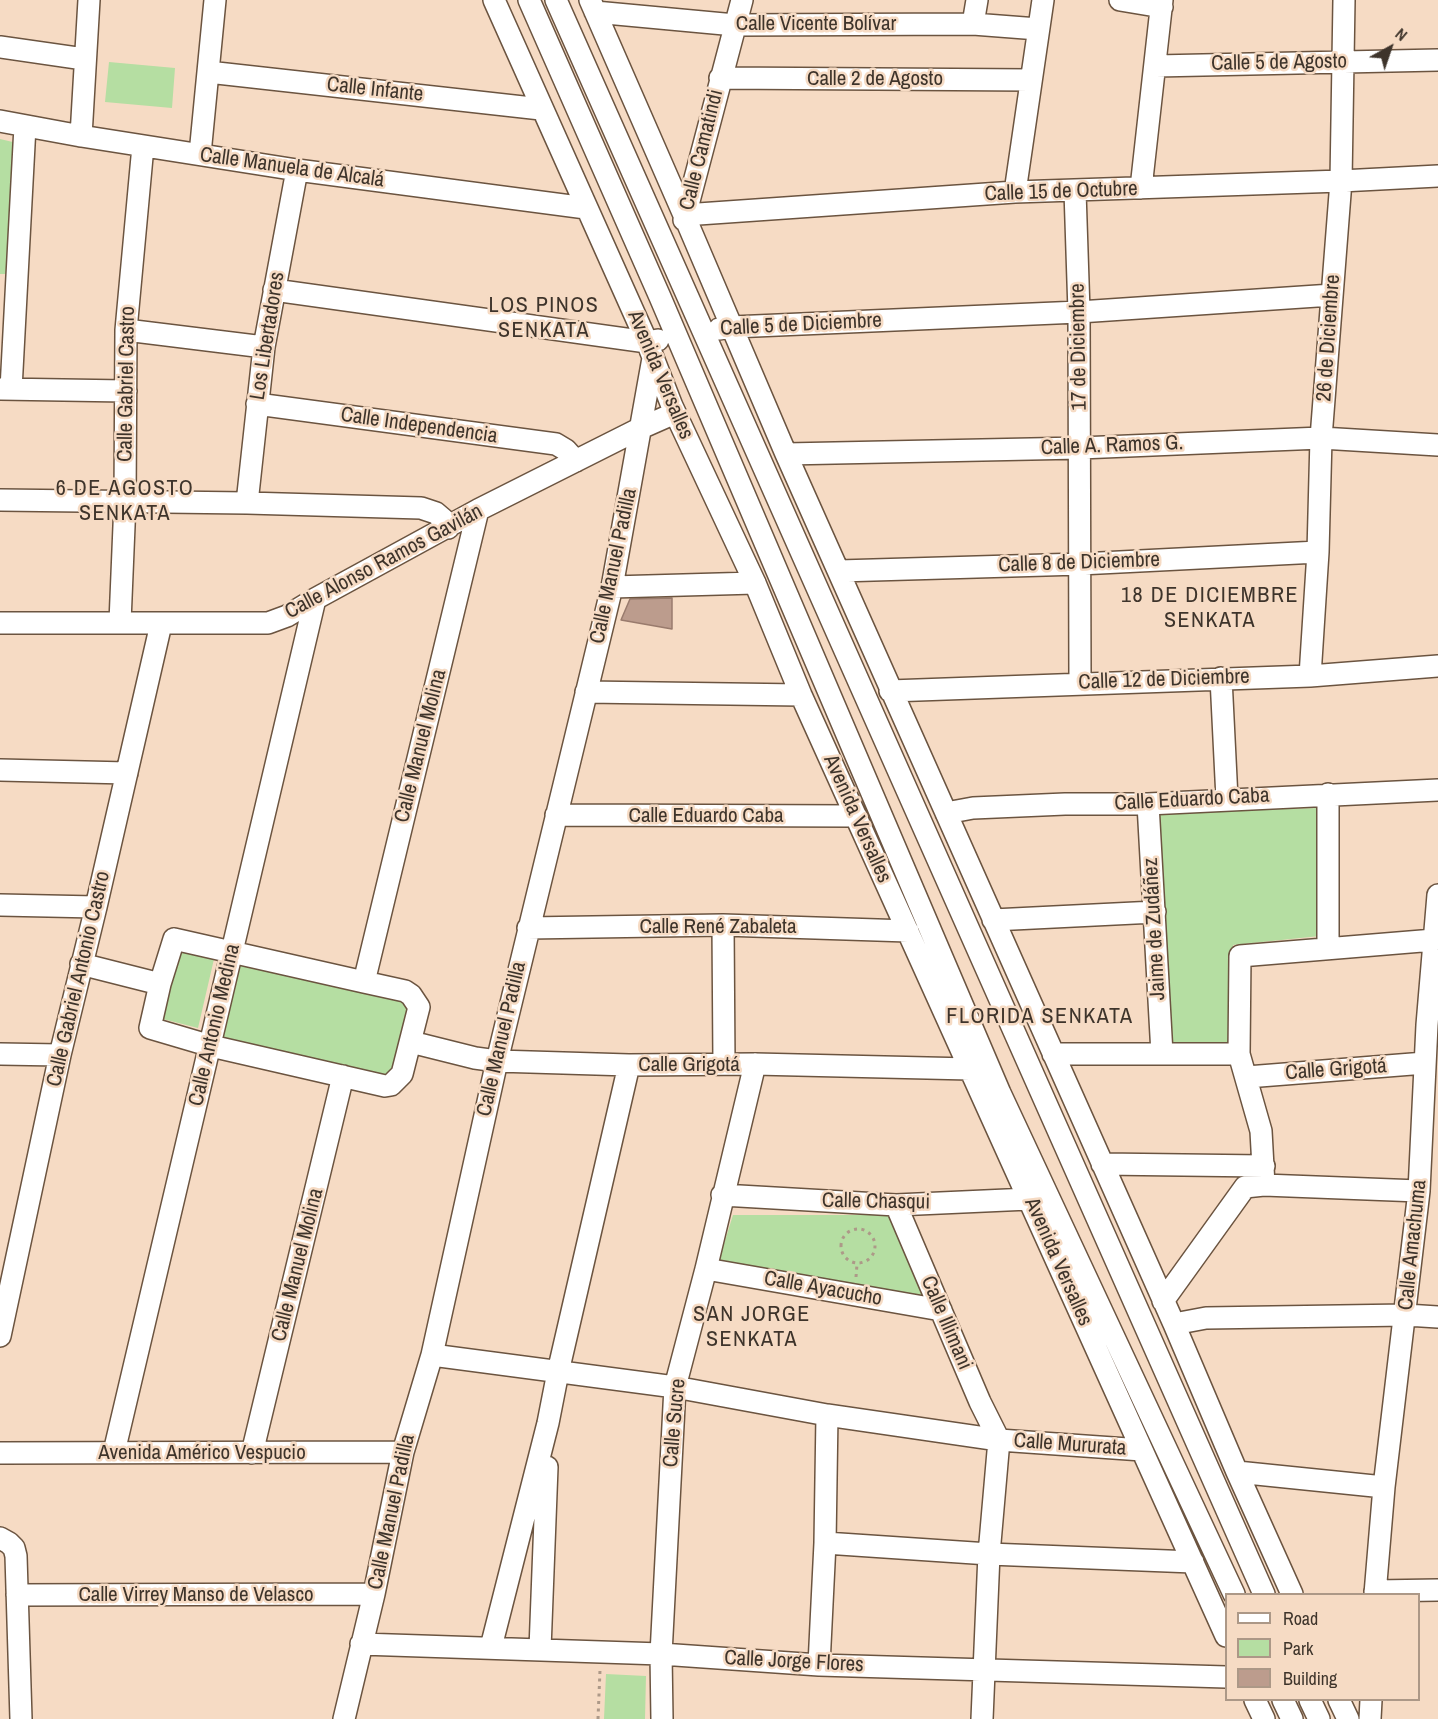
<!DOCTYPE html>
<html>
<head>
<meta charset="utf-8">
<style>
	body { margin:0 }
	#map { position:relative; width:1438px; height:1719px; overflow:hidden; background:#f6dbc4; font-family:"Archivo Narrow",sans-serif }
	canvas { display:block }
	.legend { position:absolute; left:1225px; top:1593px; width:195px; height:108px; box-sizing:border-box; background:#f6dbc4; border:2px solid #ac9887; margin:0; padding:8px 10px; list-style:none; font-size:18px; color:#3e342b }
	.legend li { display:flex; align-items:center; gap:12px; height:30px }
	.legend b { width:30px; border:2px solid #ac9887 }
	.north { position:absolute; left:1360px; top:18px; width:60px; height:60px; -webkit-text-stroke:4px #f6dbc4; paint-order:stroke; rotate:40deg; font-size:16px; font-weight:700; line-height:24px; text-align:center; color:#3e342b }
	.north::after { content:''; display:block; margin:auto; width:21px; height:27px; background:#3e342b; clip-path:polygon(50% 0,100% 100%,50% 72%,0 100%) }
</style>
</head>
<body>
<div id="map">
<canvas width="1438" height="1719"></canvas>
<ul class="legend">
<li><b style="height:8px;background:#fff"></b>Road</li>
<li><b style="height:16px;background:#b5dea2"></b>Park</li>
<li><b style="height:16px;background:#bc9c8d"></b>Building</li>
</ul>
<div class="north">N</div>
</div>
<script>
const ctx = document.querySelector('canvas').getContext('2d');
ctx.lineJoin = 'round';
function fill(path, color) { ctx.fillStyle = color; ctx.fill(path, 'evenodd'); }
const poly = rows => new Path2D(rows.map(r => 'M' + r).join(''));
function trace(path, color, width, dash) { ctx.strokeStyle = color; ctx.lineWidth = width; ctx.lineCap = dash ? 'butt' : 'round'; ctx.setLineDash(dash || []); ctx.stroke(path); }
function write(font, color, halo, rows, align = 'center') {
  ctx.font = font + ' "Archivo Narrow",sans-serif'; ctx.lineWidth = 5; ctx.setLineDash([]); ctx.textBaseline = 'middle'; ctx.strokeStyle = halo; ctx.fillStyle = color; for (const [text, x, y, turn = 0] of rows) {
    ctx.save(); ctx.translate(x, y); ctx.rotate((+turn || 0) * Math.PI / 180); ctx.textAlign = isNaN(turn) ? turn : align; if (halo) ctx.strokeText(text, 0, 0); ctx.fillText(text, 0, 0); ctx.restore();
  }
}
fill(poly([
	[109,62,175,68,172,108,105,102],
	[0,139,17,143,11,274,0,274],
	[1319,808,1320,936,1233,945,1229,1045,1168,1045,1159,812],
	[171,949,214,959,198,1028,155,1017],
	[239,959,401,997,410,1004,397,1069,388,1080,220,1038],
	[733,1215,889,1215,926,1299,717,1266],
	[606,1674,646,1676,645,1719,604,1719]
]), '#b5dea2');
const building = poly([
	[672,598,672,629,621,620,630,599,672,598]
]);
fill(building, '#bc9c8d');
trace(building, '#997b6d', 1.5);
const minor = poly([
	[494,0,647,342,672,406,755,583,801,695,1226,1636],
	[529,0,660,297,1000,1093,1234,1594],
	[556,0,1264,1594],
	[590,0,684,215,786,454,1174,1324,1237,1472,1292,1594],
	[1120,0,1162,7],
	[595,12,735,25,973,24,1038,29],
	[973,24,977,0],
	[0,47,84,59],
	[1156,66,1438,60],
	[208,72,541,109],
	[720,78,1031,80],
	[0,121,81,136,297,170,586,208],
	[81,136,89,0],
	[200,154,215,0],
	[1141,188,1162,0],
	[1075,191,1079,312,1080,683],
	[1015,192,1043,0],
	[684,215,1015,192,1341,181,1438,176],
	[684,220,742,0],
	[274,290,647,342,658,340],
	[719,329,732,327,1079,312,1332,295],
	[126,330,264,347],
	[0,389,126,391],
	[11,389,25,126],
	[257,404,556,444,566,450,576,461],
	[786,454,1080,448,1321,438,1438,445],
	[0,500,247,503,421,508,436,513,443,519,448,528],
	[247,503,264,347,297,170],
	[839,571,1080,564,1318,552],
	[612,587,755,583],
	[120,622,125,502,126,330,143,146],
	[0,623,268,623,287,616,315,599,478,510,641,428,675,413],
	[1310,676,1318,552,1321,438,1341,181,1344,0],
	[1221,678,1227,799],
	[890,691,1310,676,1438,666],
	[586,692,801,695],
	[0,770,127,773],
	[1328,794,1328,947],
	[1148,804,1162,1054],
	[946,813,973,808,1065,804,1148,804,1438,790],
	[556,815,856,816],
	[0,905,96,907],
	[993,920,1155,912],
	[723,925,724,1064],
	[528,928,723,925,908,931],
	[174,939,364,982,405,991,411,995,419,1007,402,1074,391,1085,385,1086,211,1046,150,1028,160,984,174,939],
	[81,964,160,984],
	[364,982,478,510],
	[411,1042,475,1058,497,1061,629,1065,755,1064,970,1069],
	[0,1054,60,1055],
	[1053,1054,1239,1054],
	[1247,1077,1425,1063],
	[1102,1164,1264,1166],
	[1264,1185,1261,1131,1239,1054,1240,956,1434,940],
	[722,1195,896,1205,1029,1199],
	[896,1205,980,1402,999,1440],
	[706,1269,941,1310],
	[1163,1301,1245,1187,1264,1185,1419,1191],
	[1174,1324,1206,1318,1406,1315,1438,1317],
	[0,1336,60,1055,96,907,161,624],
	[432,1355,675,1387,827,1415,999,1440,1142,1450],
	[114,1452,315,599],
	[0,1453,403,1452],
	[252,1453,343,1076],
	[1237,1472,1384,1487],
	[0,1538,9,1543,14,1548,16,1556,21,1719],
	[825,1543,989,1554,1193,1562],
	[1375,1591,1438,1590],
	[1375,1594,1384,1487,1419,1191,1427,1025,1438,895],
	[17,1595,374,1594],
	[361,1644,661,1654,819,1665,1226,1677],
	[491,1647,548,1423,558,1372,629,1065],
	[540,1649,547,1467],
	[819,1665,825,1543,827,1415],
	[1255,1700,1264,1719],
	[1283,1700,1292,1719],
	[1310,1700,1319,1719],
	[1339,1700,1348,1719],
	[344,1719,374,1594,403,1452,432,1355,497,1061,612,587,653,358],
	[662,1719,661,1654,675,1387,706,1269,755,1064],
	[982,1719,989,1554,999,1440],
	[1370,1719,1371,1700]
]);
trace(minor, '#6b5440', 24);
trace(poly([
	'841 1246a17 17 0 1 1 34 0a17 17 0 1 1-34 0Z',
	[856,1277,857,1264],
	[598,1719,600,1670]
]), '#ad9988', 3, [3, 4.5]);
trace(minor, '#fff', 21);
write('21px', '#3e342b', '#f6dbc4', [
	["Calle Vicente Bolívar",816,24],
	["Calle 5 de Agosto",1279,63,-1],
	["Calle 2 de Agosto",875,79],
	["Calle Infante",375,90,6],
	["Calle Camatindi",702,150,-76],
	["Calle Manuela de Alcalá",292,168,8],
	["Calle 15 de Octubre",1061,192,-2],
	["Calle 5 de Diciembre",801,325,-3],
	["Los Libertadores",268,336,-81],
	["26 de Diciembre",1329,338,-86],
	["17 de Diciembre",1079,347,-91],
	["Avenida Versalles",660,375,67],
	["Calle Gabriel Castro",127,384,-89],
	["Calle Independencia",419,426,8],
	["Calle A. Ramos G.",1112,446,-2],
	["Calle Alonso Ramos Gavilán",384,562,-28],
	["Calle 8 de Diciembre",1079,563,-2],
	["Calle Manuel Padilla",614,566,-78],
	["Calle 12 de Diciembre",1164,680,-2],
	["Calle Manuel Molina",421,746,-76],
	["Calle Eduardo Caba",1192,800,-3],
	["Calle Eduardo Caba",706,816],
	["Avenida Versalles",857,819,66],
	["Calle René Zabaleta",718,927],
	["Jaime de Zudáñez",1155,929,-93],
	["Calle Gabriel Antonio Castro",79,979,-77],
	["Calle Antonio Medina",215,1025,-77],
	["Calle Manuel Padilla",502,1039,-77],
	["Calle Grigotá",689,1065],
	["Calle Grigotá",1336,1070,-4],
	["Calle Chasqui",876,1202,1],
	["Calle Amachuma",1413,1245,-84],
	["Avenida Versalles",1058,1262,66],
	["Calle Manuel Molina",298,1265,-76],
	["Calle Ayacucho",823,1289,10],
	["Calle Illimani",946,1323,67],
	["Calle Sucre",675,1423,-85],
	["Calle Mururata",1070,1445,4],
	["Avenida Américo Vespucio",202,1453],
	["Calle Manuel Padilla",392,1512,-78],
	["Calle Virrey Manso de Velasco",196,1595],
	["Calle Jorge Flores",794,1662,3]
]);
ctx.letterSpacing = '1.5px';
write('22px', '#3e342b', '#f6dbc4', [
	["LOS PINOS",544,306],
	["SENKATA",544,331],
	["6 DE AGOSTO",125,489],
	["SENKATA",125,514],
	["18 DE DICIEMBRE",1210,596],
	["SENKATA",1210,621],
	["FLORIDA SENKATA",1040,1017],
	["SAN JORGE",752,1315],
	["SENKATA",752,1340]
]);
ctx.letterSpacing = '0px';
</script>
</body>
</html>
